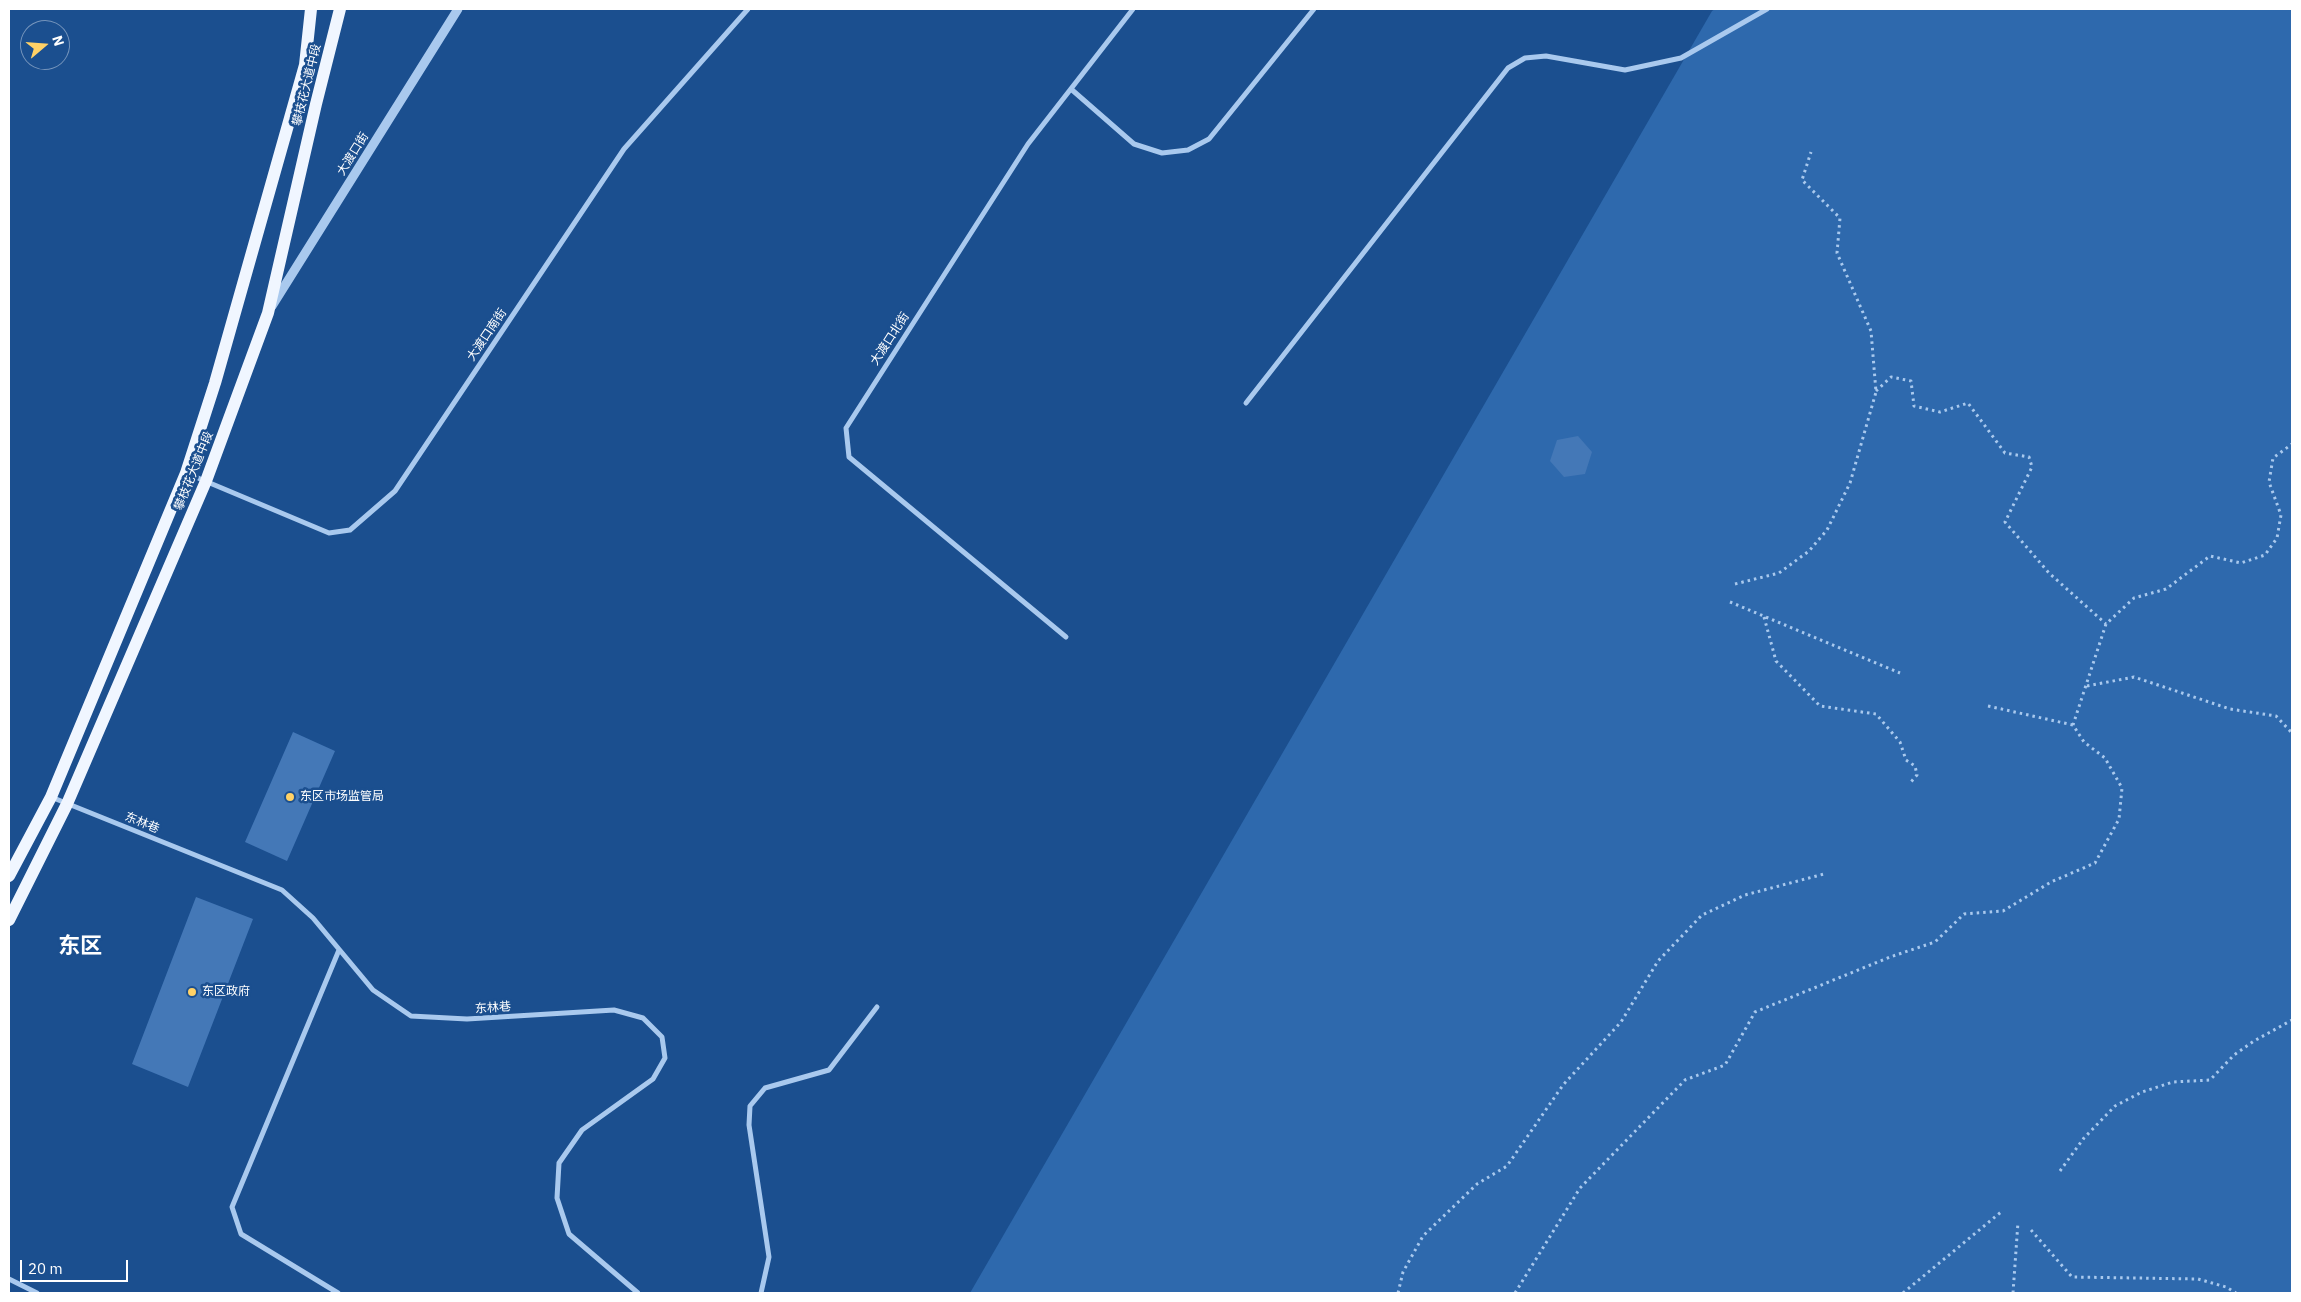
<!DOCTYPE html>
<html>
<head>
<meta charset="utf-8">
<style>
	body { margin:0 }
	#map { position:relative; width:2301px; height:1302px; overflow:hidden; background:#1b4f8f; font-family:"IBM Plex Sans",sans-serif }
	canvas { display:block }
	.frame { position:absolute; inset:0; border:10px solid #fff; pointer-events:none }
	.north { position:absolute; left:20px; top:20px; width:50px; height:50px; box-sizing:border-box; background:#1b4f8f; border:1px solid #7695bc; border-radius:50%; rotate:72deg; font-size:14px; font-weight:700; line-height:20px; text-align:center; color:#fff }
	.north::after { content:''; display:block; margin:auto; width:18px; height:22px; background:#ffd166; clip-path:polygon(50% 0,100% 100%,50% 72%,0 100%) }
	.scale { position:absolute; left:20px; top:1260px; width:108px; height:22px; box-sizing:border-box; border:2px solid #fff; border-top:0; padding-left:6px; font-size:15px; line-height:18px; white-space:nowrap; color:#fff; -webkit-text-stroke:4px #1b4f8f; paint-order:stroke }
</style>
</head>
<body>
<div id="map">
<canvas width="2301" height="1302"></canvas>
<div class="frame"></div>
<div class="north">N</div>
<div class="scale">20 m</div>
</div>
<script>
const ctx = document.querySelector('canvas').getContext('2d');
ctx.lineJoin = 'round';
function fill(path, color) { ctx.fillStyle = color; ctx.fill(path, 'evenodd'); }
const poly = rows => new Path2D(rows.map(r => 'M' + r).join(''));
function trace(path, color, width, dash) { ctx.strokeStyle = color; ctx.lineWidth = width; ctx.lineCap = dash ? 'butt' : 'round'; ctx.setLineDash(dash || []); ctx.stroke(path); }
function write(font, color, halo, rows, align = 'center') {
  ctx.font = font + ' "IBM Plex Sans","Noto Sans SC",sans-serif'; ctx.lineWidth = 5; ctx.setLineDash([]); ctx.textBaseline = 'middle'; ctx.strokeStyle = halo; ctx.fillStyle = color; for (const [text, x, y, turn = 0] of rows) {
    ctx.save(); ctx.translate(x, y); ctx.rotate((+turn || 0) * Math.PI / 180); ctx.textAlign = isNaN(turn) ? turn : align; if (halo) ctx.strokeText(text, 0, 0); ctx.fillText(text, 0, 0); ctx.restore();
  }
}
fill(poly([
	[1715,9,2292,9,2292,1293,970,1293,1712,11]
]), '#2e69ad');
fill(poly([
	[1578,436,1592,452,1585,474,1564,477,1550,461,1557,440],
	[293,732,335,751,287,861,245,842],
	[196,897,253,919,188,1087,132,1064]
]), '#4478b7');
trace(poly([
	[1876,391,1891,377,1911,381,1914,406,1940,412,1968,403,2005,453,2029,457,2032,467,2005,522,2049,573,2106,624],
	[1735,584,1779,573,1809,551,1827,530,1850,483,1876,392,1871,331,1837,253,1840,218,1802,180,1811,152],
	[1730,602,1900,673],
	[1764,617,1776,661,1820,706,1876,714,1900,742,1906,760,1915,766,1917,775,1910,783],
	[2087,686,2134,677,2230,709,2276,716,2292,733],
	[1988,706,2073,725],
	[2060,1171,2084,1138,2115,1106,2142,1092,2173,1082,2210,1080,2234,1055,2254,1041,2292,1020],
	[2031,1230,2072,1277,2198,1279,2226,1287,2236,1293],
	[1398,1293,1403,1272,1423,1236,1477,1184,1507,1166,1563,1085,1621,1022,1658,961,1702,915,1745,895,1824,874],
	[1515,1293,1580,1188,1685,1080,1725,1065,1755,1012,1890,957,1935,942,1964,914,2003,911,2051,882,2095,863,2119,819,2122,788,2105,758,2084,742,2073,725,2106,624,2134,598,2166,589,2210,556,2241,563,2265,555,2277,538,2281,515,2269,482,2273,458,2292,444],
	[1903,1293,2001,1212],
	[2013,1293,2018,1222]
]), '#a9c9ee', 3, [2.5, 4]);
trace(poly([
	[1071,89,1134,144,1162,153,1188,150,1209,139,1314,9],
	[1246,403,1508,68,1525,58,1546,56,1625,70,1681,58,1767,9],
	[186,473,329,533,350,530,395,491,624,149,748,9],
	[1066,637,849,457,846,428,1028,144,1133,9],
	[51,797,282,890,313,918,373,990,411,1016,467,1019,614,1010,643,1018,662,1037,665,1058,653,1079,582,1130,559,1163,557,1198,569,1234,638,1293],
	[9,1279,37,1293],
	[338,1293,241,1234,232,1207,339,950],
	[761,1293,769,1257,749,1125,750,1106,765,1088,829,1070,877,1007]
]), '#a9c9ee', 5);
trace(poly([
	[272,306,458,9]
]), '#a9c9ee', 9);
trace(poly([
	[9,876,51,797,186,473,215,383,305,65,311,9],
	[9,920,67,804,206,481,268,313,316,104,340,9]
]), '#f0f6ff', 12);
for (const [x, y, r, color] of [
	[290,797,5,"#ffd166"],
	[192,992,5,"#ffd166"]
]) { const dot = new Path2D(); dot.arc(x, y, r, 0, 2 * Math.PI); ctx.fillStyle = color; ctx.fill(dot); trace(dot, '#1b4f8f', 2); }
write('12px', '#fff', '#1b4f8f', [
	["攀枝花大道中段",307,85,-76],
	["大渡口街",353,154,-58],
	["大渡口南街",487,335,-56],
	["大渡口北街",890,339,-57],
	["攀枝花大道中段",194,471,-68],
	["东林巷",142,823,22],
	["东林巷",493,1008,-4]
]);
write('12px', '#fff', '#1b4f8f', [
	["东区市场监管局",300,797],
	["东区政府",202,992]
], 'left');
write('bold 22px', '#fff', '#1b4f8f', [
	["东区",80,947]
]);
</script>
</body>
</html>
